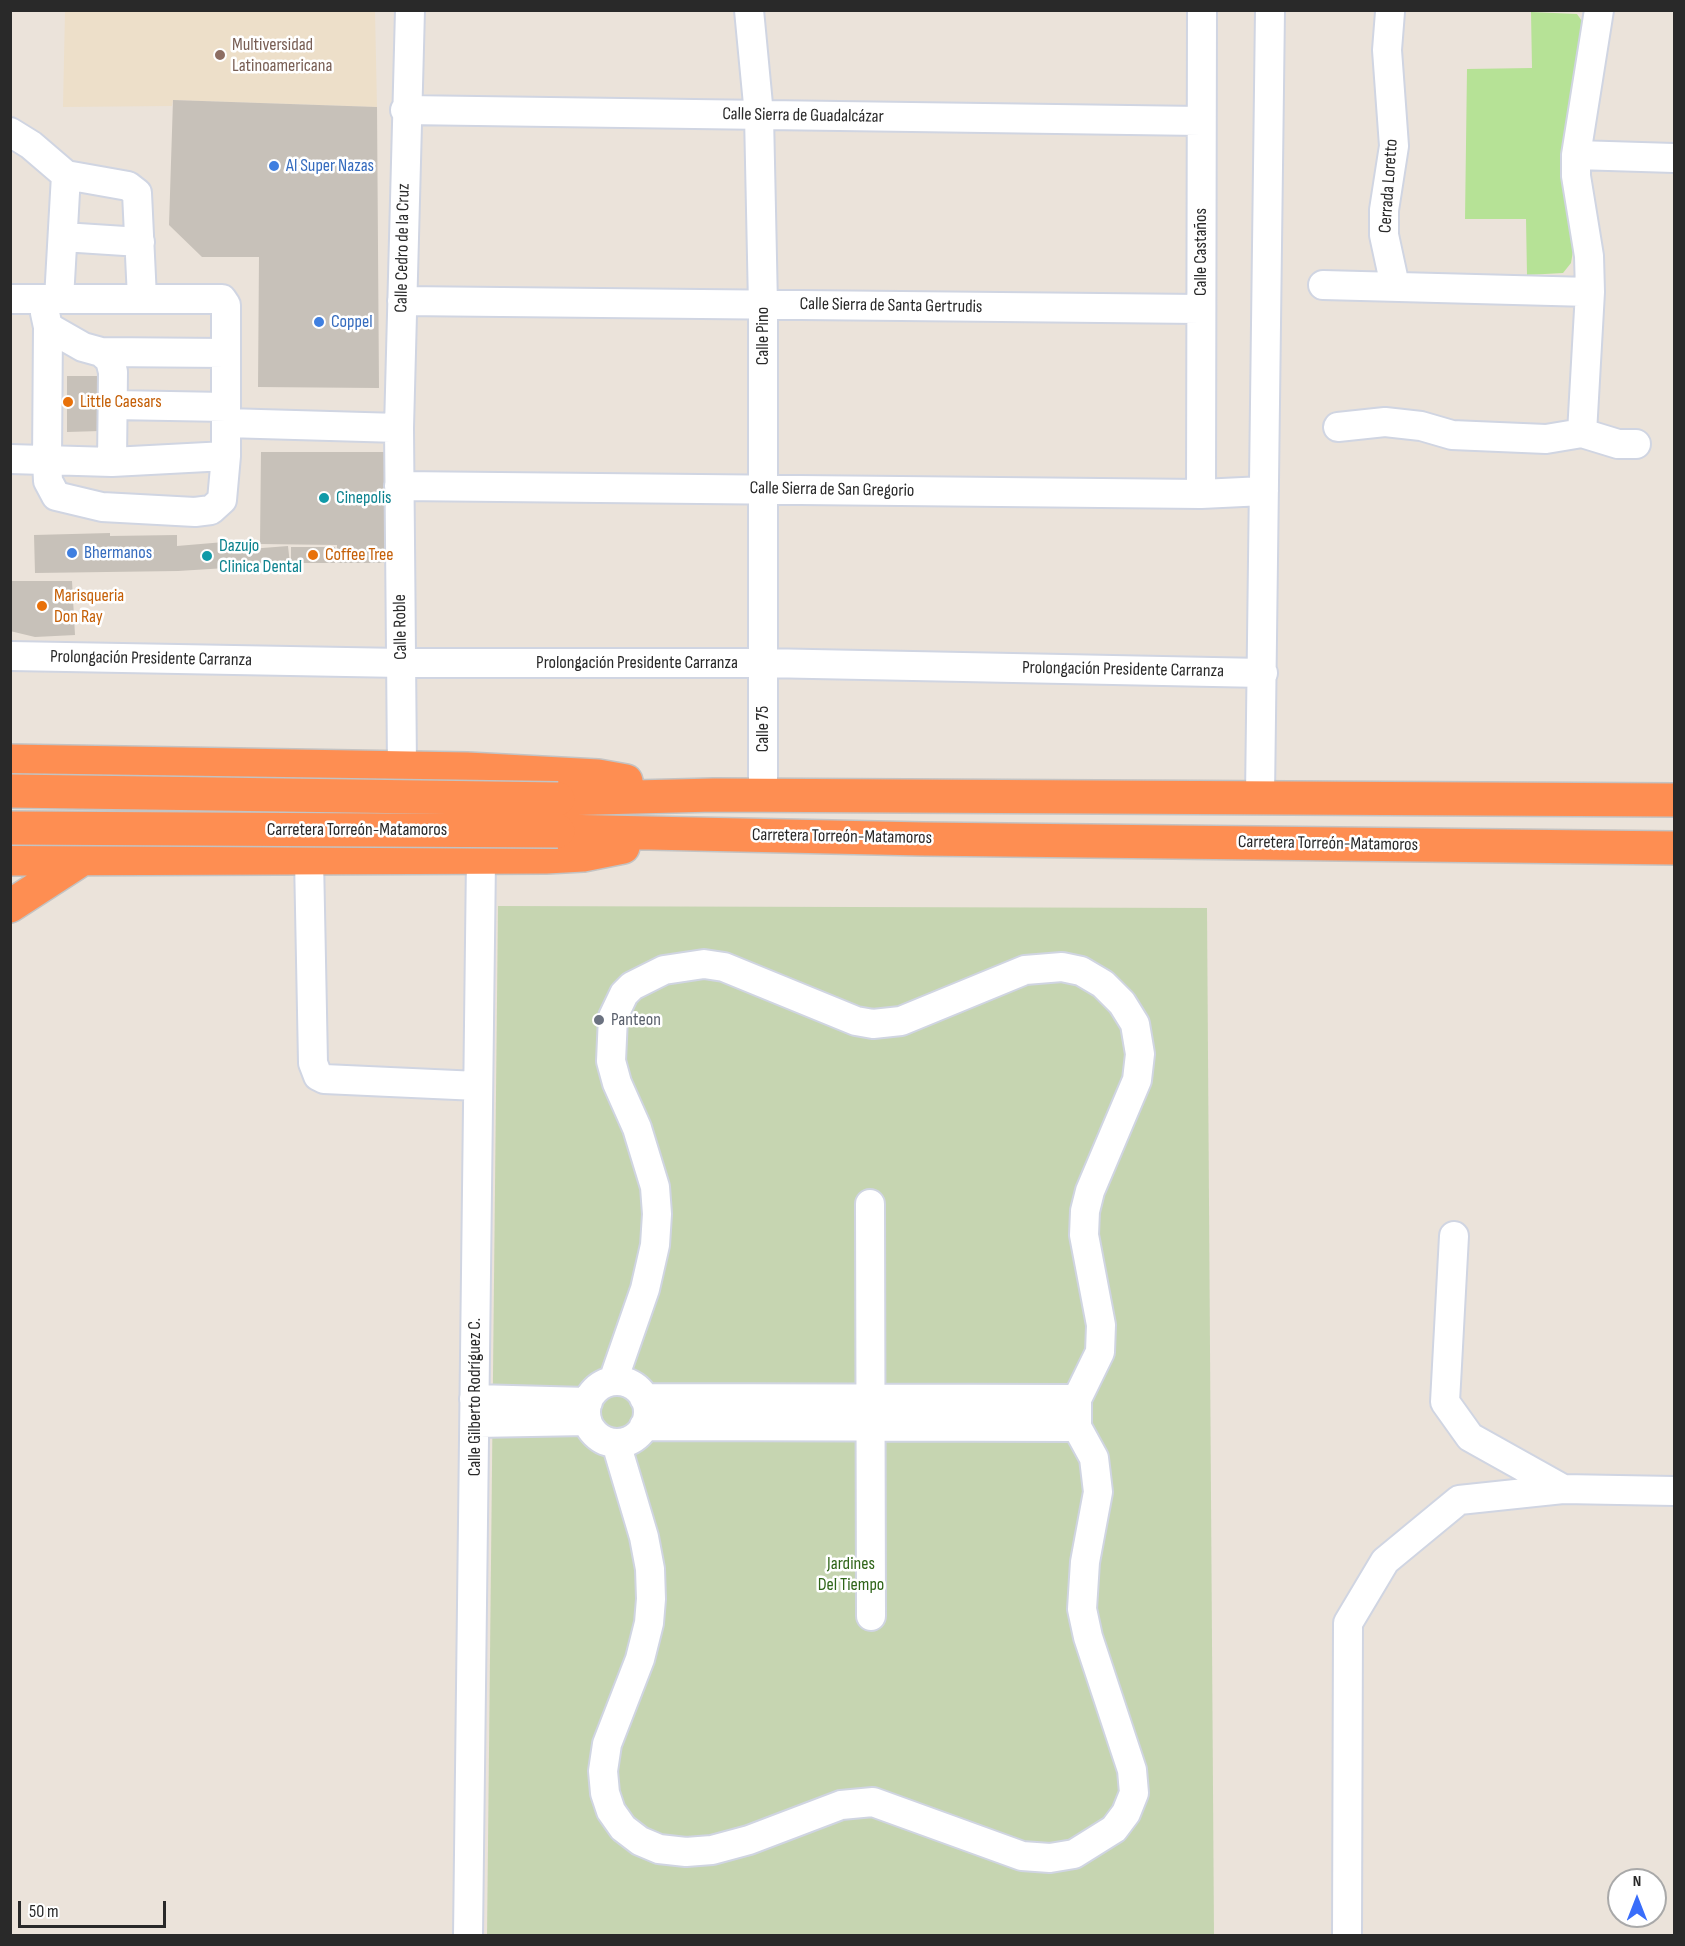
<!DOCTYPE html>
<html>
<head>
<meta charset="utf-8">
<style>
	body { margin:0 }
	#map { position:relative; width:1685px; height:1946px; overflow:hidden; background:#ebe3da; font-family:"Sofia Sans Condensed",sans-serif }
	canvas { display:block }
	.frame { position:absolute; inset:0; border:12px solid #292929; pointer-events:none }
	.north { position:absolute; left:1607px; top:1868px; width:60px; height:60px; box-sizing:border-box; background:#fff; border:2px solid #a9a9a9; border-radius:50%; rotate:0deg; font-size:16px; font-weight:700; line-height:24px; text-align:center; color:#292929 }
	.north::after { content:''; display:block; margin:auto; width:21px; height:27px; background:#396dfa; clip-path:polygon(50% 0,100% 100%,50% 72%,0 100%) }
	.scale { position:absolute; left:18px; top:1901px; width:148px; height:27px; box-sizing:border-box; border:3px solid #292929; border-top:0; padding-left:8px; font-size:18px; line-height:21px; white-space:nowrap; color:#292929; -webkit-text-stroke:4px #fff; paint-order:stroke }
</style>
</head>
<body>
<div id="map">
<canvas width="1685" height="1946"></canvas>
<div class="frame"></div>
<div class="north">N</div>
<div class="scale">50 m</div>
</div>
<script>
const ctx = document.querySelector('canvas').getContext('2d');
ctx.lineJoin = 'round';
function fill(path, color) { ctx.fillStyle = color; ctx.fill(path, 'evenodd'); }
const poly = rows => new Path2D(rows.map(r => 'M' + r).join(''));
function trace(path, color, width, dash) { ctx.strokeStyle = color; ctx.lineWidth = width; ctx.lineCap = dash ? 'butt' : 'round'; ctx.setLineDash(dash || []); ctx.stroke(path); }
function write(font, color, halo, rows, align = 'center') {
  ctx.font = font + ' "Sofia Sans Condensed",sans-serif'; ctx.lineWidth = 5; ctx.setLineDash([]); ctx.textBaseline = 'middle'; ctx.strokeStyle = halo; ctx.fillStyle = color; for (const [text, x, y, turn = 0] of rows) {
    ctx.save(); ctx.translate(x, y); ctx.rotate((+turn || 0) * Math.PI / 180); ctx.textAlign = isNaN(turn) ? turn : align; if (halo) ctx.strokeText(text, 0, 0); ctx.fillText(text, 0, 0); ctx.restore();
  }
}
fill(poly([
	[65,11,375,11,377,107,173,100,172,106,63,107]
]), '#eddfc9');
fill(poly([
	[1531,12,1577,14,1584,24,1569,215,1573,251,1571,263,1563,273,1527,275,1526,219,1465,219,1467,69,1532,68]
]), '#b6e296');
fill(poly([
	[498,906,1207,908,1214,1935,487,1936]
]), '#c6d5b1');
fill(poly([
	[173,100,377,107,379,388,258,387,259,257,202,257,169,225],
	[67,376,100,376,100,431,67,432],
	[261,452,388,452,387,563,337,563,337,545,260,544],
	[110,533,110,536,177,535,177,546,236,541,237,550,288,546,290,564,178,571,35,573,34,535],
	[291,547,335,547,335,563,291,563],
	[10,581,72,581,75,635,35,637,10,631]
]), '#c7c1b9');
const minor = poly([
	[749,10,759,115,763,305,763,796],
	[1390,12,1387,50,1394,146,1384,210,1384,235,1395,286],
	[405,110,1201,121],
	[10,132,31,145,66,175],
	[1576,155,1674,158],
	[63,237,140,242],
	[1323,285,1590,292],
	[10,299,222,299,226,305,226,456,222,500,211,510,195,512,102,507,56,496,48,481,47,461,48,327],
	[59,299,66,175,128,186,137,193,142,298],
	[402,301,1200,309],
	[45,313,48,327,83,347,101,352,110,360,113,372,112,462],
	[101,352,226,353],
	[113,405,226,407],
	[226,423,399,428],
	[1338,427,1385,422,1421,426,1452,435,1546,439,1582,433,1618,444,1636,444],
	[1582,433,1590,292,1589,256,1576,176,1576,155,1599,10],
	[10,459,112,462,226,456],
	[399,486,1201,494,1264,491],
	[1201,494,1202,10],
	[10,656,402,663,763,663,1263,673],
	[402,767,399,428,410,10],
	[1260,796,1270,10],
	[309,858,313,1063,318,1076,324,1079,478,1086],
	[870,1204,871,1616],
	[1454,1236,1445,1402,1470,1437,1563,1489],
	[613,1381,645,1289,655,1245,657,1214,655,1187,637,1128,617,1083,611,1061,613,1017,624,994,632,986,664,970,704,964,724,967,856,1021,873,1024,901,1021,1025,970,1062,967,1081,971,1103,984,1122,1003,1135,1024,1140,1054,1137,1080,1090,1191,1085,1211,1084,1235,1101,1325,1100,1352,1077,1399,1077,1427,1094,1458,1098,1492,1085,1562,1082,1609,1088,1637,1132,1770,1134,1793,1126,1813,1114,1829,1074,1854,1050,1858,1022,1856,873,1802,841,1805,749,1840,712,1850,686,1852,659,1849,640,1841,623,1828,611,1811,605,1793,603,1771,607,1744,640,1659,649,1623,651,1599,650,1569,644,1537,616,1443],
	'586 1412a31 31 0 1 1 62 0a31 31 0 1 1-62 0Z',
	[644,1398,1077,1399],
	[474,1399,588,1402],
	[475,1423,587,1421],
	[644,1426,1077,1427],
	[468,1936,481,858],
	[1347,1936,1348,1623,1385,1561,1459,1500,1563,1489,1674,1491]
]);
const highway = poly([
	[10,761,467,769,598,776,626,781],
	[558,799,714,795,1674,800],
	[558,831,923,839,1674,848],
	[10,859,546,857,583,855,623,847],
	[10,906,81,860]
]);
trace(minor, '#d0d5e2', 32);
trace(highway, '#c3c3c3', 36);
trace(minor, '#fff', 28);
trace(highway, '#fe8e52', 33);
const highwayBridge = poly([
	[10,791,558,799],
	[10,828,558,831]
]);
trace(highwayBridge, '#c3c3c3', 36, []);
trace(highwayBridge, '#fe8e52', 33);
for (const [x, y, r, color] of [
	[220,55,6,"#8d6e63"],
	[274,166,6,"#3f7fe0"],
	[319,322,6,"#3f7fe0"],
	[68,402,6,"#e8710a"],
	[324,498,6,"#0f9aa8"],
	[72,553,6,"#3f7fe0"],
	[313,555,6,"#e8710a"],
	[207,556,6,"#0f9aa8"],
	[42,606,6,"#e8710a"],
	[599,1020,6,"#6b7280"]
]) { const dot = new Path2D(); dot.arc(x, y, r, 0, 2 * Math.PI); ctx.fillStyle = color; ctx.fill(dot); trace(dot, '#fff', 2); }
write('18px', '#785e54', '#fff', [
	["Multiversidad",232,45],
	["Latinoamericana",232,66]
], 'left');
write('18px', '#292929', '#fff', [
	["Calle Sierra de Guadalcázar",803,116,1],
	["Cerrada Loretto",1389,186,-86],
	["Calle Cedro de la Cruz",403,248,-89],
	["Calle Castaños",1201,252,-90],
	["Calle Sierra de Santa Gertrudis",891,306,1],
	["Calle Pino",763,336,-90],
	["Calle Sierra de San Gregorio",832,490,1],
	["Calle Roble",401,627,-91],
	["Prolongación Presidente Carranza",151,659,1],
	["Prolongación Presidente Carranza",637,663],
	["Prolongación Presidente Carranza",1123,670,1],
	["Calle 75",763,729,-90],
	["Carretera Torreón-Matamoros",357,830],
	["Carretera Torreón-Matamoros",842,837,1],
	["Carretera Torreón-Matamoros",1328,844,1],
	["Calle Gilberto Rodríguez C.",475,1397,-90]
]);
write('18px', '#366cbe', '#fff', [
	["Al Super Nazas",286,166],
	["Coppel",331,322],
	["Bhermanos",84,553]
], 'left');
write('18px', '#c56008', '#fff', [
	["Little Caesars",80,402],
	["Coffee Tree",325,555],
	["Marisqueria",54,596],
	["Don Ray",54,617]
], 'left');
write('18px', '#0d838f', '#fff', [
	["Cinepolis",336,498],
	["Dazujo",219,546],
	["Clinica Dental",219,567]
], 'left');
write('18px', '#5b616d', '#fff', [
	["Panteon",611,1020]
], 'left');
write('18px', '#2f6519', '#fff', [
	["Jardines",851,1564],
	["Del Tiempo",851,1585]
]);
</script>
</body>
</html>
